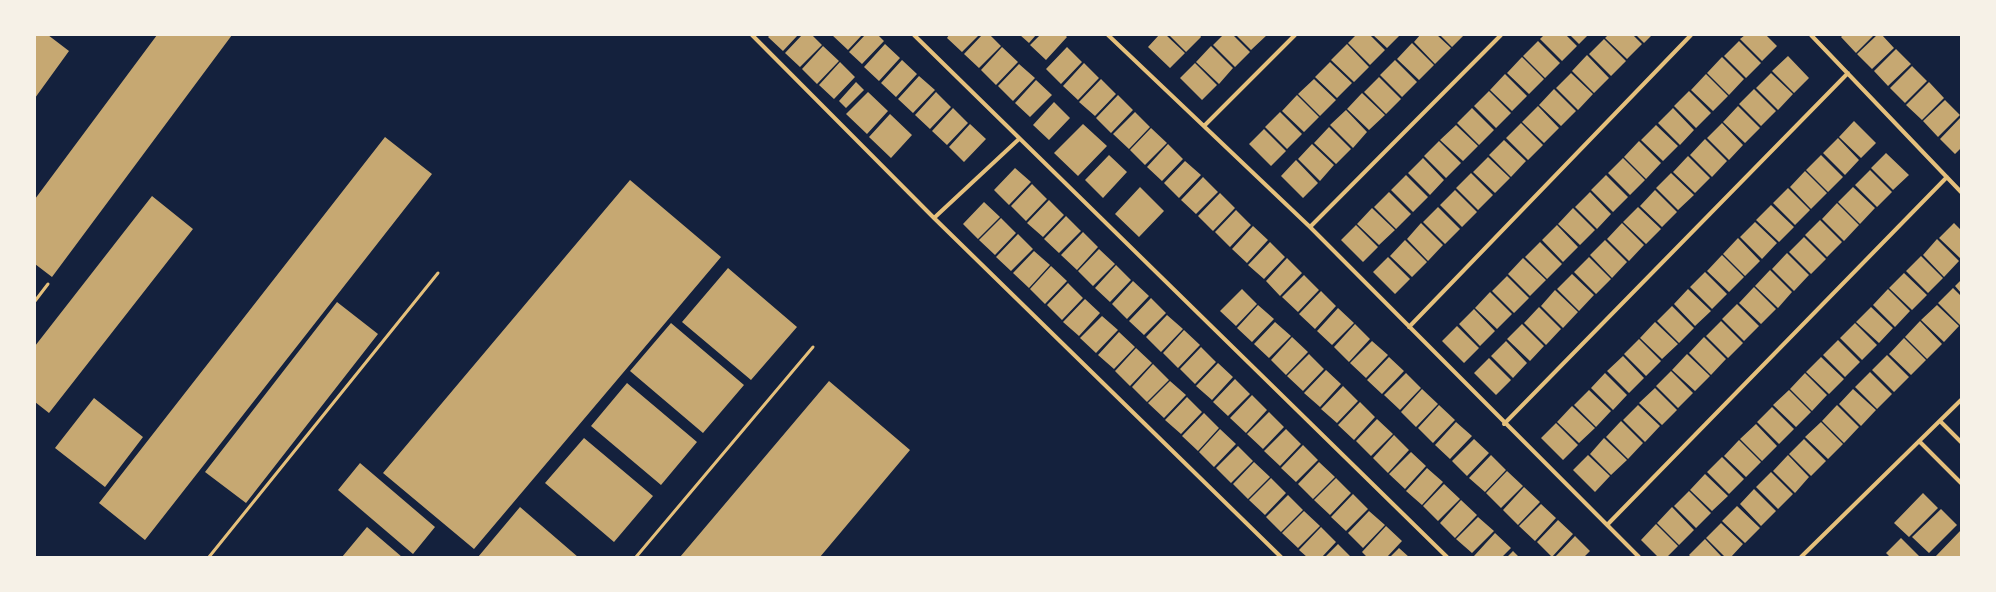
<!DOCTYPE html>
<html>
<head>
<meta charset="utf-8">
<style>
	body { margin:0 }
	#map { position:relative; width:1996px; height:592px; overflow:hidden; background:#14213d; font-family:"Sofia Sans Condensed",sans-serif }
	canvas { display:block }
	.frame { position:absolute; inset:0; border:36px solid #f6f1e7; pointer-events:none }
</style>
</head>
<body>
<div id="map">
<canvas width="1996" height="592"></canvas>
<div class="frame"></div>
</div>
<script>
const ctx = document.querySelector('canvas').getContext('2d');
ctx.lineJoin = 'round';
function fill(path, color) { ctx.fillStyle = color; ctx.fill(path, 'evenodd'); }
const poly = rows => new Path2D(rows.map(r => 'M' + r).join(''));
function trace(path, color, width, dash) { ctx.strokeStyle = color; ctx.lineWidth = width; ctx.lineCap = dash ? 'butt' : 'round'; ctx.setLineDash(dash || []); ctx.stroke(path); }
fill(poly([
	[35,35,48,35,69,51,35,98],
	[157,35,232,35,52,277,35,264,35,199],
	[770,35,798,35,783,51,768,37],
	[802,35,812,35,822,45,800,67,785,53],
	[832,35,862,35,848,50],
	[865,35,878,35,884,41,862,64,849,52],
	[949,35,979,35,962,52,947,38],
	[982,35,990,35,1001,46,979,68,964,54],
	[1020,35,1036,35,1029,43],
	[1040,35,1065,35,1067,37,1046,60,1030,45],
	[1159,35,1166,35,1185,53,1170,68,1148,47],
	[1169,35,1200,35,1201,37,1186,52],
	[1223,35,1233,35,1250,52,1235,67,1213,45],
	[1236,35,1267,35,1251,50],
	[1356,35,1370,35,1385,50,1370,65,1348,43],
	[1373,35,1400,35,1387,48],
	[1420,35,1437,35,1451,48,1435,64,1414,42],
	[1440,35,1464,35,1452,47],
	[1544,35,1566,35,1577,46,1562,61,1540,39],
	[1570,35,1588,35,1579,44],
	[1608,35,1633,35,1642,44,1627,59,1605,38],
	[1636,35,1652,35,1644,43],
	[1745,35,1766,35,1777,46,1762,61,1740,39],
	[1843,35,1874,35,1856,53,1841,37],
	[1877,35,1882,35,1894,48,1872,69,1857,54],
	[1604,39,1626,61,1611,76,1589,54],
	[1538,41,1560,63,1545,78,1523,56],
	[1739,41,1761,63,1746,78,1724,56],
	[1412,43,1434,65,1419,80,1397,59],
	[885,44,900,58,879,81,864,67],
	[1347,44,1369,67,1354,82,1331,60],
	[823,46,839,61,817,84,802,69],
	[1211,46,1233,68,1219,84,1196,62],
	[1002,47,1018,62,996,85,981,70],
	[1067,47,1082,62,1061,84,1046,69],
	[1896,49,1911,64,1888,86,1874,71],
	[1587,55,1609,78,1594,93,1572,71],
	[1788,56,1809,78,1794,93,1772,71],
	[1522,57,1544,79,1529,94,1507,73],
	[1722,57,1744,79,1729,95,1707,73],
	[902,60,917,74,896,97,881,83],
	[1395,60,1417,82,1402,97,1380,75],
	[840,62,855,77,834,99,819,85],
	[1330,62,1352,83,1337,98,1315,77],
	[1084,63,1099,78,1078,100,1063,86],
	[1195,63,1217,85,1202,100,1180,78],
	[1019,64,1035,78,1013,101,998,86],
	[1912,66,1927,81,1905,103,1890,88],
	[1571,73,1593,94,1578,110,1556,88],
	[1771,73,1793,94,1778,110,1756,88],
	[1505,74,1527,96,1512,111,1490,90],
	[1706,74,1728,96,1713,111,1691,90],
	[919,76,935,90,913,113,898,99],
	[1379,77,1401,99,1386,114,1364,92],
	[1101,79,1116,94,1095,116,1079,102],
	[1314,79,1336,100,1320,116,1298,94],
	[1036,80,1052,95,1030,117,1015,103],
	[856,82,864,90,846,108,839,101],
	[1929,82,1944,98,1922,120,1906,105],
	[1554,89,1576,111,1561,126,1539,105],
	[1754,89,1776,111,1761,126,1739,104],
	[1489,91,1511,113,1496,128,1474,106],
	[1689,91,1711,113,1696,128,1674,106],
	[868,92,888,111,867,134,846,114],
	[936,92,951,107,930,129,915,115],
	[1362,93,1385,115,1369,130,1347,109],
	[1118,95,1133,110,1111,133,1096,118],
	[1297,95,1319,117,1304,132,1282,111],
	[1945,100,1960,115,1938,137,1923,121],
	[1054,102,1070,118,1049,140,1033,125],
	[1538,106,1559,128,1544,143,1522,122],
	[1738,106,1760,128,1745,143,1723,122],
	[953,108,968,123,947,145,932,131],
	[1472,108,1494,130,1479,145,1457,123],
	[1673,108,1694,130,1680,145,1658,123],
	[1346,110,1367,132,1353,148,1330,125],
	[1135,112,1150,127,1129,149,1113,134],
	[1280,112,1302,134,1287,149,1265,127],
	[890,114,912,135,891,158,869,137],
	[1961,117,1961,148,1955,154,1940,139],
	[1854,121,1876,143,1861,158,1839,137],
	[1521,123,1543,145,1528,160,1506,138],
	[1722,123,1743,145,1729,160,1707,138],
	[970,124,986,139,964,162,949,147],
	[1083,124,1107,146,1078,176,1054,153],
	[1456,125,1478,146,1463,161,1440,140],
	[1656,125,1678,146,1663,161,1641,140],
	[1329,127,1351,149,1336,164,1314,143],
	[1151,128,1167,143,1145,165,1130,150],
	[1264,129,1286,151,1271,166,1249,144],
	[385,137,432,174,145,540,99,503],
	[1838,138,1859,160,1845,175,1823,153],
	[1705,139,1727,161,1712,177,1690,155],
	[1504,140,1526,161,1511,177,1489,155],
	[1439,141,1461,163,1446,178,1424,156],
	[1639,141,1661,163,1646,179,1624,157],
	[1168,144,1183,159,1162,181,1147,167],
	[1312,144,1334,165,1320,181,1298,159],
	[1886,153,1909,175,1893,190,1871,168],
	[1109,155,1127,172,1103,198,1085,180],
	[1821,155,1843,177,1828,192,1806,170],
	[1688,156,1710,178,1695,193,1673,172],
	[1488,157,1510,178,1495,193,1473,172],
	[1423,158,1444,180,1430,195,1408,173],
	[1623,158,1645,180,1630,195,1608,173],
	[1296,160,1318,183,1303,198,1281,176],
	[1185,161,1201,175,1179,198,1164,183],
	[1015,168,1031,182,1009,205,994,190],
	[1870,170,1892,192,1877,207,1855,185],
	[1805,171,1827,193,1811,209,1790,187],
	[1471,173,1493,195,1478,210,1456,188],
	[1671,173,1694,195,1678,210,1656,188],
	[1406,175,1428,197,1413,212,1391,190],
	[1606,175,1628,197,1613,212,1591,190],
	[1203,177,1218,192,1196,214,1181,200],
	[630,180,721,257,474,549,383,473],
	[1032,184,1047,199,1026,221,1011,206],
	[1140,187,1164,211,1139,237,1115,214],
	[1853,187,1875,208,1860,224,1838,202],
	[1788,188,1810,210,1795,225,1773,203],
	[1455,190,1477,212,1462,227,1440,205],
	[1655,190,1677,212,1662,227,1640,206],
	[1389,192,1411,214,1396,229,1374,207],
	[1590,192,1611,214,1597,229,1575,207],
	[1220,193,1235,208,1213,231,1198,216],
	[152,196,193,229,49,413,35,402,35,346],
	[1049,200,1064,215,1043,237,1027,223],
	[984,202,1000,217,978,239,963,224],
	[1837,203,1859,225,1844,241,1822,219],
	[1771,205,1794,227,1779,242,1756,220],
	[1438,207,1460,229,1445,244,1423,222],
	[1638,207,1661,229,1646,244,1623,222],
	[1372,208,1395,230,1379,245,1357,224],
	[1573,208,1595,230,1580,245,1558,224],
	[1236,210,1251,225,1230,247,1215,232],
	[1066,216,1081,231,1059,253,1044,239],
	[1001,218,1016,233,995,255,979,240],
	[1820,220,1842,242,1827,257,1805,235],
	[1755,222,1777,243,1762,259,1740,237],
	[1421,223,1443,245,1428,261,1407,239],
	[1622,223,1644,245,1629,261,1607,239],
	[1954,223,1961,230,1961,259,1939,238],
	[1356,225,1378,247,1363,262,1341,240],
	[1557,225,1578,247,1563,262,1542,240],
	[1253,226,1268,240,1247,263,1232,249],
	[1083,232,1098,247,1077,270,1061,255],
	[1018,234,1033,249,1011,271,996,257],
	[1804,237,1826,259,1811,274,1789,252],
	[1738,238,1760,261,1745,276,1723,254],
	[1937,239,1959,261,1944,277,1923,255],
	[1405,240,1427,262,1412,277,1390,256],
	[1605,240,1627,262,1612,278,1590,255],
	[1270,242,1285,257,1264,279,1248,265],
	[1540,242,1562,264,1547,279,1525,257],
	[1099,249,1115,264,1093,286,1078,271],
	[1034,251,1050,265,1029,288,1013,273],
	[1787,253,1809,275,1794,291,1772,269],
	[1722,255,1744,277,1729,292,1707,271],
	[1921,256,1943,278,1928,293,1906,271],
	[1388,257,1410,279,1395,294,1373,272],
	[1589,257,1611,279,1596,294,1574,272],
	[1287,258,1302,273,1280,296,1266,281],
	[1523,258,1546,280,1530,296,1508,274],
	[1116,265,1131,280,1110,302,1095,288],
	[1051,266,1067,281,1045,304,1030,289],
	[728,268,797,327,751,380,682,322],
	[1770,270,1792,292,1778,308,1755,286],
	[1705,272,1727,294,1712,309,1690,287],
	[1904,273,1927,295,1912,310,1889,288],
	[1572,274,1594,295,1579,311,1557,289],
	[1304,275,1319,290,1298,312,1282,297],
	[1507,276,1529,298,1514,313,1492,291],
	[1961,280,1961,293,1955,286],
	[1133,281,1149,296,1127,319,1112,304],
	[1068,283,1083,298,1062,320,1047,305],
	[1754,287,1776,309,1761,324,1739,303],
	[1953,288,1961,296,1960,325,1938,303],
	[1242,289,1257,304,1236,326,1220,311],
	[1688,289,1711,311,1695,326,1674,304],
	[1888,289,1910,311,1895,327,1873,305],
	[1555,290,1578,312,1563,328,1541,306],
	[1321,291,1336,306,1315,329,1299,314],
	[1490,292,1512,314,1497,329,1475,308],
	[1151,298,1166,313,1144,335,1129,321],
	[1085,299,1100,313,1079,336,1063,322],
	[337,302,378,334,246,503,205,472],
	[1737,304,1759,326,1744,341,1722,319],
	[1258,305,1274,319,1252,342,1237,328],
	[1937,305,1959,326,1944,342,1921,320],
	[1672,306,1694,328,1679,343,1657,321],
	[1539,307,1561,329,1546,345,1524,323],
	[1871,307,1893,328,1879,343,1856,322],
	[1338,308,1354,323,1332,345,1317,331],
	[1474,309,1495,331,1480,346,1459,324],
	[1167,315,1183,329,1161,352,1146,337],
	[1102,316,1118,330,1096,353,1080,338],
	[1721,321,1743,343,1728,358,1706,336],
	[1920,321,1942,344,1927,359,1905,337],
	[1275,322,1291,336,1269,358,1254,344],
	[1655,322,1678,344,1662,359,1640,338],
	[671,323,744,385,703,433,630,371],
	[1855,323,1877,345,1862,360,1840,338],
	[1355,324,1370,339,1349,362,1334,347],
	[1522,324,1544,346,1530,361,1507,339],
	[1457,326,1479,348,1464,363,1442,341],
	[1184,330,1200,345,1178,368,1163,353],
	[1119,332,1135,347,1114,369,1098,355],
	[1292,337,1308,352,1286,375,1271,360],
	[1704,337,1726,359,1711,375,1689,353],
	[1904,338,1926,360,1911,375,1889,354],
	[1639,339,1661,361,1646,376,1624,354],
	[1838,340,1860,362,1845,377,1823,355],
	[1372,341,1388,355,1366,378,1350,363],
	[1506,341,1527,363,1513,378,1491,356],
	[1201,347,1216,362,1195,384,1180,369],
	[1136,348,1152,363,1130,386,1115,371],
	[1309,354,1324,369,1303,391,1287,376],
	[1687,354,1710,376,1695,391,1672,370],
	[1887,355,1909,377,1894,392,1872,370],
	[1623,356,1644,378,1629,393,1607,371],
	[1389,357,1404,371,1382,394,1367,380],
	[1821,357,1844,379,1829,394,1806,372],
	[1489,358,1511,380,1496,395,1474,373],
	[1218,363,1233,377,1212,400,1196,386],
	[1153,364,1169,380,1147,402,1132,387],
	[1326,370,1341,384,1320,407,1304,393],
	[1671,371,1693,393,1678,408,1656,386],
	[1870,372,1892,394,1877,409,1855,387],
	[1406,373,1421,388,1400,410,1384,395],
	[1605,373,1627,395,1613,410,1591,388],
	[1805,373,1827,395,1812,411,1790,389],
	[1235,379,1250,394,1228,416,1213,402],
	[829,381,910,450,820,557,680,557],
	[1170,381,1186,395,1164,418,1148,403],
	[627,383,697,442,661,485,591,426],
	[1343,386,1358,401,1337,423,1321,409],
	[1655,388,1677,410,1662,425,1639,403],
	[1422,389,1438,404,1416,427,1401,412],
	[1853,389,1876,410,1861,426,1839,404],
	[1589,390,1611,411,1596,427,1574,405],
	[1789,390,1811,412,1796,427,1773,405],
	[1252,395,1267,410,1246,433,1230,418],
	[1187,397,1202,412,1181,434,1165,420],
	[94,398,143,437,105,487,55,448],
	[1360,402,1375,417,1354,440,1338,425],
	[1439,405,1455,420,1433,443,1418,428],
	[1638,405,1660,426,1645,442,1623,420],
	[1837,405,1859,427,1844,443,1822,421],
	[1572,406,1595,428,1579,443,1557,422],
	[1772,407,1794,429,1779,444,1757,422],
	[1269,412,1284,427,1263,449,1247,434],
	[1204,413,1219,428,1198,451,1182,436],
	[1377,419,1393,434,1371,456,1356,441],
	[1621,421,1643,443,1628,459,1606,437],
	[1456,422,1472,436,1450,459,1435,445],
	[1821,422,1843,444,1828,459,1805,437],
	[1556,423,1578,445,1563,460,1541,438],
	[1756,424,1777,446,1762,461,1740,439],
	[1220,429,1236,444,1214,467,1199,452],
	[1286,429,1301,444,1280,466,1264,451],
	[1394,435,1409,450,1388,473,1373,458],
	[584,438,653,496,614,542,545,483],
	[1604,438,1627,460,1611,475,1590,454],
	[1474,439,1489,453,1467,476,1452,461],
	[1804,439,1826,461,1811,476,1789,454],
	[1739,440,1761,462,1746,477,1724,456],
	[1303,445,1318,460,1296,482,1281,468],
	[1238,446,1253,461,1231,483,1216,468],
	[1411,452,1426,466,1405,489,1389,474],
	[1491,455,1506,470,1485,492,1469,478],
	[1588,455,1610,476,1595,492,1573,470],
	[1788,455,1809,477,1795,493,1773,471],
	[1722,457,1744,479,1729,494,1707,472],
	[1254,462,1270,477,1248,499,1233,484],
	[1319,462,1335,477,1313,499,1298,484],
	[360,463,435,527,413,554,338,490],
	[1427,468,1443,482,1422,505,1406,491],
	[1507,471,1523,486,1501,508,1486,493],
	[1771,472,1793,494,1778,509,1756,487],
	[1705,474,1728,496,1712,511,1690,490],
	[1271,478,1286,493,1265,515,1249,500],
	[1336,478,1351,493,1330,515,1314,500],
	[1444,484,1460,499,1438,521,1423,506],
	[1524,487,1540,502,1518,525,1503,510],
	[1754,489,1776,511,1761,526,1740,504],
	[1689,491,1711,513,1696,528,1674,506],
	[1923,493,1938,508,1909,537,1894,523],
	[1353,494,1368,509,1346,531,1331,517],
	[1288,495,1303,510,1281,532,1266,517],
	[1461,500,1477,515,1455,538,1440,523],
	[1541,504,1556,518,1535,541,1519,526],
	[1737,506,1760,528,1745,543,1722,521],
	[520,507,578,557,478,557],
	[1672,507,1694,530,1679,545,1657,523],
	[1941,509,1957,525,1929,553,1912,537],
	[1304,511,1320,526,1298,548,1282,533],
	[1369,511,1385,525,1363,548,1348,533],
	[1478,517,1494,531,1472,553,1456,539],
	[1558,520,1573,534,1552,557,1537,542],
	[1721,523,1743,544,1731,557,1725,557,1706,538],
	[1656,524,1678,546,1667,557,1658,557,1641,540],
	[1386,526,1402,541,1387,557,1367,557,1362,552],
	[367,527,402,557,342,557],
	[1321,527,1336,542,1322,557,1307,557,1299,550],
	[1961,530,1961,557,1935,557],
	[1495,533,1511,548,1502,557,1475,557,1474,556],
	[1575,536,1590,551,1584,557,1555,557],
	[1901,538,1920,557,1890,557,1886,553],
	[1705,539,1722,557,1691,557,1689,555],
	[1338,544,1351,557,1325,557],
	[1399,548,1409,557,1390,557],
	[1513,551,1519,557,1507,557]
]), '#c6a872');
trace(poly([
	[35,301,48,284],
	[209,557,438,273],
	[636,557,813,347]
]), '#e5c07b', 3);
trace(poly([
	[752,35,934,218,1281,557],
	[914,35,1447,557],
	[1108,35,1310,227,1639,557],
	[1811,35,1961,192],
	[1204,126,1295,35],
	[934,218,1019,139],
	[1310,227,1501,35],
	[1409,327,1691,35],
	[1940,421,1961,442],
	[1504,424,1848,73],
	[1919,441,1961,483],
	[1607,525,1947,177],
	[1801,557,1961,400]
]), '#e5c07b', 4);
</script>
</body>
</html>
